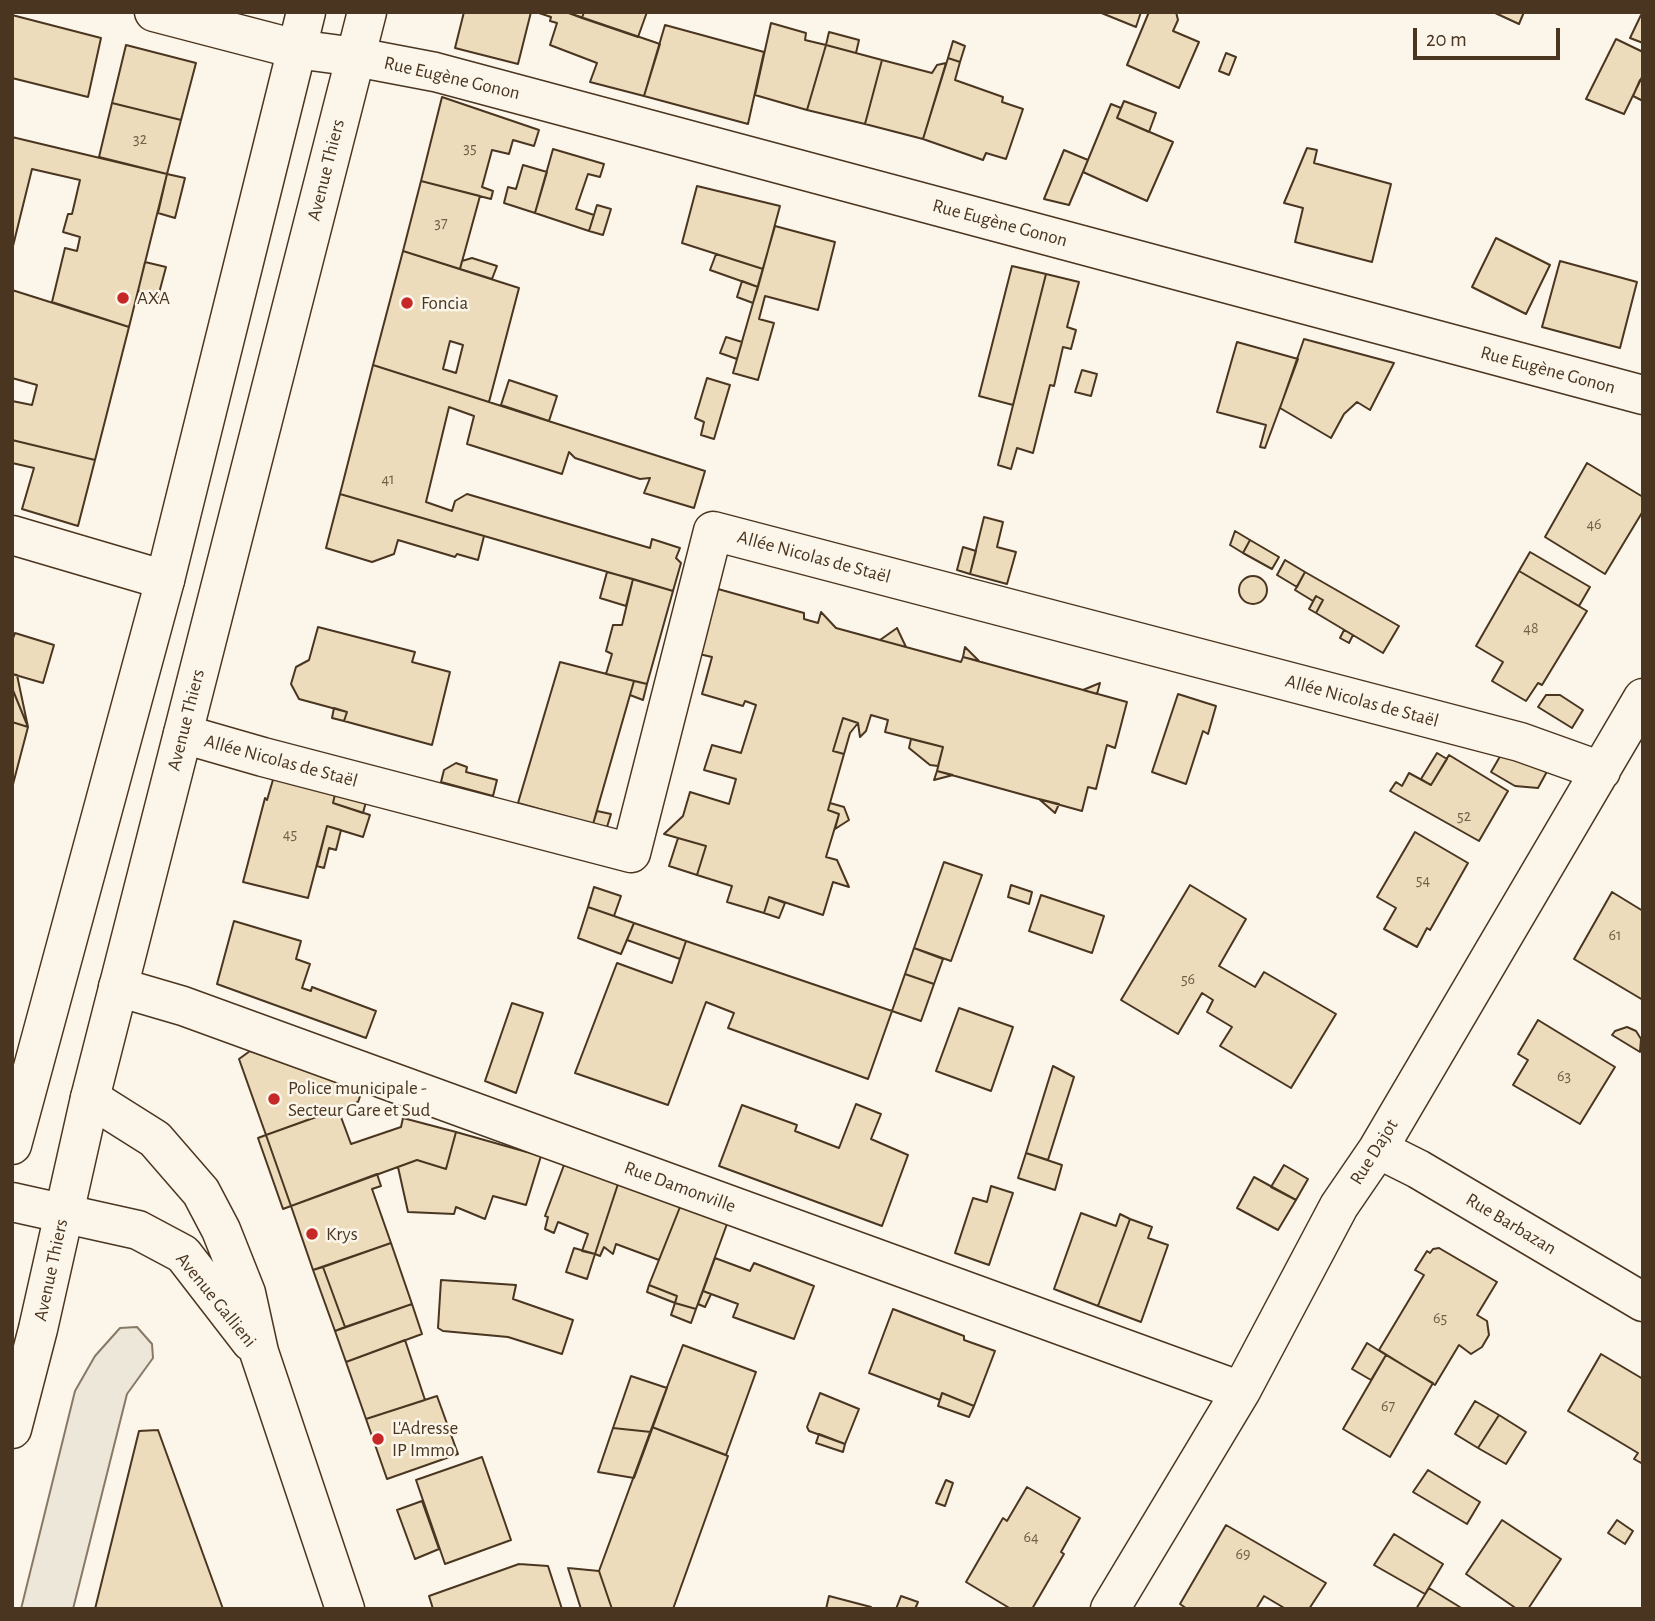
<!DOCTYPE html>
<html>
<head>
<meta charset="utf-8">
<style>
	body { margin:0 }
	#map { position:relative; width:1655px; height:1621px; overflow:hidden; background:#fbf6e9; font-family:"Alegreya Sans",sans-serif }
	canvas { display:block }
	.frame { position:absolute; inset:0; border:14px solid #4a3520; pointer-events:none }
	.scale { position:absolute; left:1413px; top:28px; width:147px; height:32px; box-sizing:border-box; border:4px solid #4a3520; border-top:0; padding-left:9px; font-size:21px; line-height:24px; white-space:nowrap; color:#4a3520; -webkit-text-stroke:5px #fbf6e9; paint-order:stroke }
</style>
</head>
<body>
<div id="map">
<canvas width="1655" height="1621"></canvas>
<div class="frame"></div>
<div class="scale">20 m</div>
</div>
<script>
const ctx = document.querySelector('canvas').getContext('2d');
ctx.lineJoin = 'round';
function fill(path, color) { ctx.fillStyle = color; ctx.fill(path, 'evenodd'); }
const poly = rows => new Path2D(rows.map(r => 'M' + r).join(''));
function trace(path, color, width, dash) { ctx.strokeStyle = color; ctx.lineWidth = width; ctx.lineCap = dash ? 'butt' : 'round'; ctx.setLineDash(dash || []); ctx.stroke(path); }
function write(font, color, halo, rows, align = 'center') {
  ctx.font = font + ' "Alegreya Sans",sans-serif'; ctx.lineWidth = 5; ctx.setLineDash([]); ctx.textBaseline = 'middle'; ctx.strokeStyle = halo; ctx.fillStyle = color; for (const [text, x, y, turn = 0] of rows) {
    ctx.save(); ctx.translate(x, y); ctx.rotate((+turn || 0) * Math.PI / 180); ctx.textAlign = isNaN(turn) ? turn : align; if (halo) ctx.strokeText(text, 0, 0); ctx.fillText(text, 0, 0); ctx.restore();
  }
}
const parking = poly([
	[137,1327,152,1344,153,1358,127,1394,73,1609,21,1609,75,1391,95,1356,120,1328,137,1327]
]);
fill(parking, '#ede7d9');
trace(parking, '#887966', 2);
const building = poly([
	[464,12,531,12,518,64,455,48,464,12],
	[536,12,566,12,660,44,644,96,590,82,597,63,550,45,557,23,550,21,551,17,536,12],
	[566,12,584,12,582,18,566,12],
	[584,12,647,12,638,37,582,18,584,12],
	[1099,12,1141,12,1136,27,1099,12],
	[1149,12,1176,12,1178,20,1173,31,1199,42,1179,88,1127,65,1149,12],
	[1493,12,1524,12,1519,24,1493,12],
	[12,15,101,38,88,97,12,78,12,15],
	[1641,15,1643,16,1643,43,1630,38,1641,15],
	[771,23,806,33,805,40,826,45,807,110,755,95,771,23],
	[665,25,764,52,748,124,644,96,665,25],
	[829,32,859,40,856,53,826,45,829,32],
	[1616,39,1643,52,1643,75,1624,114,1586,99,1616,39],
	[953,41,965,46,960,62,948,58,953,41],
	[126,45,196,63,181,120,112,103,126,45],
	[826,45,882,60,865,124,807,110,826,45],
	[1226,53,1236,57,1229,75,1219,71,1226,53],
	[948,58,960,62,955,80,1003,97,1002,102,1023,109,1006,159,986,153,983,160,923,139,948,58],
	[882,60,932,73,937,65,946,63,923,139,865,124,882,60],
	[1640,80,1643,82,1643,101,1633,96,1640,80],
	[442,97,539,130,534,146,513,140,509,154,492,150,482,187,493,191,491,199,421,181,442,97],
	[1124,101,1156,113,1149,132,1117,118,1124,101],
	[112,103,181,120,167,174,99,157,112,103],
	[1111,104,1121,108,1117,118,1173,142,1147,201,1083,172,1111,104],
	[12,137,167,174,129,327,52,302,65,248,77,251,80,237,63,232,68,214,72,214,80,180,32,169,12,250,12,137],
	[1307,148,1317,150,1314,163,1391,184,1372,262,1295,242,1303,208,1284,203,1307,148],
	[553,149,604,164,600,177,588,174,576,209,594,215,589,231,535,213,553,149],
	[1064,150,1088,160,1069,205,1044,199,1064,150],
	[523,165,547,172,535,213,504,203,508,187,516,189,523,165],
	[167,174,185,178,175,218,158,213,167,174],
	[421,181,480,196,460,269,403,251,421,181],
	[697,186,780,206,763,269,682,243,697,186],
	[597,205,611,209,603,235,589,231,597,205],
	[775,226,835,242,818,310,765,296,759,319,774,323,758,380,733,373,775,226],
	[1496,238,1550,265,1526,314,1472,287,1496,238],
	[403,251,519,288,489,402,373,365,403,251],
	[450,341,463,345,456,373,443,369,450,341],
	[716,254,763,269,758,287,710,270,716,254],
	[472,258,497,266,492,279,460,269,462,261,472,258],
	[1560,261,1637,282,1620,348,1542,327,1560,261],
	[145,262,166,267,158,297,138,291,145,262],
	[1012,266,1046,274,1013,405,979,396,1012,266],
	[1046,274,1079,282,1067,327,1076,330,1071,349,1063,347,1054,386,1050,385,1033,453,1017,448,1011,469,998,465,1046,274],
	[742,281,758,287,753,303,737,297,742,281],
	[12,290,129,327,95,460,12,440,12,401,32,405,37,385,12,378,12,290],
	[726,337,742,342,737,359,720,353,726,337],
	[1304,339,1394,363,1370,410,1357,402,1344,414,1331,438,1280,408,1304,339],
	[1237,342,1298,359,1265,448,1260,447,1266,425,1217,412,1237,342],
	[373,365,705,471,694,508,644,493,650,478,640,479,575,458,569,452,562,474,467,444,474,416,449,407,426,502,452,511,455,501,467,494,650,548,652,539,680,548,676,558,681,563,673,591,340,494,373,365],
	[1082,370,1097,374,1091,396,1075,392,1082,370],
	[707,378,730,385,714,439,701,435,704,422,695,418,707,378],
	[509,380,557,396,549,421,501,405,509,380],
	[12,440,95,460,78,526,22,509,34,468,12,463,12,440],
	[1587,463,1643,497,1643,511,1605,574,1545,537,1587,463],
	[340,494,484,536,478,560,457,554,455,557,398,540,394,554,372,562,326,548,340,494],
	[984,517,1003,522,997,547,1016,552,1007,584,970,574,984,517],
	[1235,531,1250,540,1243,553,1230,545,1235,531],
	[1250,540,1279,557,1272,569,1243,553,1250,540],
	[963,547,976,551,970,574,957,570,963,547],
	[1530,552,1590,587,1579,606,1519,571,1530,552],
	[1285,560,1305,572,1297,587,1277,575,1285,560],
	[1519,571,1587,611,1542,685,1538,683,1526,701,1492,681,1503,662,1476,646,1519,571],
	[607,572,633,579,626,606,600,598,607,572],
	[1305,572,1399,626,1383,653,1316,613,1323,600,1316,596,1313,601,1295,590,1305,572],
	'1239 590a14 14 0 1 1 28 0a14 14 0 1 1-28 0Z',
	[633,579,673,591,647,684,606,674,612,654,606,651,613,625,622,625,633,579],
	[718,589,804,613,804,619,818,623,821,612,836,628,961,662,963,657,1127,702,1115,748,1107,745,1096,789,1088,787,1082,811,937,771,943,747,885,732,888,720,871,715,866,731,860,737,858,723,843,718,833,751,844,754,828,810,839,814,826,857,837,860,849,887,833,882,823,915,769,897,764,913,727,902,732,886,697,875,706,846,664,834,683,816,690,792,729,804,736,779,704,770,712,745,741,753,756,705,745,701,743,706,702,694,712,657,699,654,718,589],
	[1316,596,1323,600,1316,613,1309,609,1316,596],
	[318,627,415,652,412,662,450,672,432,745,344,721,347,712,299,699,291,684,296,667,309,660,318,627],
	[897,628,906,647,880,640,897,628],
	[1344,630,1353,635,1349,643,1340,638,1344,630],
	[15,633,54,645,43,683,12,674,12,641,15,633],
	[965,647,979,661,963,657,965,647],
	[560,662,634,681,593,824,518,803,560,662],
	[12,674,17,675,28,727,12,688,12,674],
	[634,681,647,684,643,700,630,695,634,681],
	[1100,683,1097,694,1083,690,1100,683],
	[12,688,28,727,12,722,12,688],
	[1178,694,1216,706,1208,734,1203,731,1186,784,1152,772,1178,694],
	[1546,695,1560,695,1583,710,1572,728,1538,707,1546,695],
	[334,708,347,712,344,721,332,718,334,708],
	[843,718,858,723,850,733,844,754,833,751,843,718],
	[12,722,28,727,12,788,12,722],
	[911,739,943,747,938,766,930,765,909,748,911,739],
	[1437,753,1447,759,1431,785,1421,779,1437,753],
	[1502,753,1550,766,1538,788,1515,786,1491,772,1502,753],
	[1449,755,1508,791,1479,841,1390,791,1396,782,1402,786,1409,773,1431,785,1449,755],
	[456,763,467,767,466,772,497,780,493,796,441,782,444,770,456,763],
	[937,771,953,775,934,780,937,771],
	[275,773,336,790,333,803,370,815,363,837,327,826,308,898,243,882,265,798,267,800,275,773],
	[336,790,367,798,363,813,333,803,336,790],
	[1039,799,1059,804,1055,813,1039,799],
	[830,803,844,807,849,820,835,829,839,814,828,810,830,803],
	[597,811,611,814,607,827,593,824,597,811],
	[327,826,341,830,336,850,329,848,324,868,317,866,327,826],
	[1415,832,1468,863,1430,930,1427,928,1417,947,1384,929,1396,908,1377,897,1415,832],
	[678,838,706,846,697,875,669,866,678,838],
	[944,862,982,875,951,961,914,948,944,862],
	[1011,885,1032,892,1029,904,1008,897,1011,885],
	[1190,885,1246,919,1219,966,1255,987,1264,972,1336,1014,1291,1088,1220,1046,1232,1027,1207,1012,1213,1000,1202,993,1178,1034,1121,1000,1190,885],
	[594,887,621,896,614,916,588,907,594,887],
	[1612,892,1643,911,1643,1000,1574,959,1612,892],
	[1041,895,1104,916,1092,953,1029,931,1041,895],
	[769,897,785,903,779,918,764,913,769,897],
	[588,907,634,923,621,954,578,938,588,907],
	[234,921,301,941,296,959,310,964,302,988,311,991,312,987,376,1011,366,1038,217,984,234,921],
	[634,923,686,941,680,959,627,940,634,923],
	[686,941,892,1011,868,1079,728,1028,734,1013,706,1002,668,1105,575,1073,617,963,672,983,686,941],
	[914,948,943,959,934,984,905,974,914,948],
	[905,974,934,984,921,1021,892,1011,905,974],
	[512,1003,543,1013,516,1093,485,1081,512,1003],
	[959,1008,1013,1027,991,1091,936,1071,959,1008],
	[1538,1020,1615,1067,1580,1124,1513,1085,1528,1060,1518,1054,1538,1020],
	[1627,1027,1636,1031,1641,1039,1640,1052,1612,1035,1615,1031,1627,1027],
	[250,1051,362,1091,358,1102,266,1135,239,1059,250,1051],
	[1053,1066,1074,1077,1048,1160,1026,1153,1053,1066],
	[856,1104,881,1114,871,1139,908,1155,882,1226,719,1166,742,1105,797,1125,795,1131,839,1148,856,1104],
	[338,1109,351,1144,401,1127,403,1118,456,1132,446,1169,417,1160,291,1206,266,1135,338,1109],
	[456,1132,541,1156,526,1205,493,1196,485,1219,456,1207,454,1214,408,1212,398,1167,417,1160,446,1169,456,1132],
	[266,1135,291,1206,283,1209,258,1138,266,1135],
	[1026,1153,1062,1165,1055,1190,1018,1178,1026,1153],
	[564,1165,618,1184,595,1254,582,1251,588,1234,558,1222,554,1233,545,1229,548,1217,545,1216,564,1165],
	[1284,1165,1308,1179,1296,1200,1271,1187,1284,1165],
	[377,1174,381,1186,372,1189,391,1243,313,1270,291,1206,377,1174],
	[1254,1177,1296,1200,1278,1230,1237,1208,1254,1177],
	[618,1184,680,1207,659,1260,616,1244,613,1254,604,1247,600,1256,595,1254,618,1184],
	[991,1186,1013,1193,989,1265,955,1253,973,1198,987,1202,991,1186],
	[680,1207,727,1224,696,1309,675,1303,677,1296,649,1285,680,1207],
	[1081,1213,1116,1226,1120,1214,1130,1219,1098,1306,1054,1289,1081,1213],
	[1130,1219,1152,1227,1148,1238,1168,1245,1141,1322,1098,1306,1130,1219],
	[391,1243,412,1304,345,1327,323,1267,391,1243],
	[574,1248,595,1254,587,1279,566,1272,574,1248],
	[1439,1248,1497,1282,1477,1315,1487,1321,1489,1335,1482,1347,1471,1354,1459,1345,1435,1385,1379,1350,1424,1275,1415,1270,1427,1251,1430,1253,1433,1249,1439,1248],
	[715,1258,750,1271,754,1263,814,1286,794,1339,733,1317,738,1304,703,1291,715,1258],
	[323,1267,345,1327,335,1331,313,1270,323,1267],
	[441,1280,516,1285,513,1299,573,1320,562,1354,508,1337,443,1331,438,1328,441,1280],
	[649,1285,677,1296,675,1303,647,1292,649,1285],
	[703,1291,711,1294,705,1307,698,1304,703,1291],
	[675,1303,696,1309,691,1323,671,1315,675,1303],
	[412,1304,422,1334,346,1362,335,1331,412,1304],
	[893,1309,964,1336,964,1340,995,1351,974,1406,942,1393,940,1400,869,1373,893,1309],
	[405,1340,425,1400,366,1419,346,1362,405,1340],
	[1367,1343,1386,1355,1371,1380,1352,1369,1367,1343],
	[683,1345,756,1372,726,1455,652,1427,683,1345],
	[1601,1354,1643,1379,1643,1464,1634,1459,1638,1453,1568,1411,1601,1354],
	[1386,1355,1433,1383,1390,1457,1343,1429,1386,1355],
	[631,1376,667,1388,651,1432,613,1428,631,1376],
	[820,1393,859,1409,845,1444,809,1431,807,1427,820,1393],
	[942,1393,974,1406,969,1417,938,1406,942,1393],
	[437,1396,458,1454,387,1479,366,1419,437,1396],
	[1475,1401,1499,1415,1478,1448,1455,1434,1475,1401],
	[1499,1415,1526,1432,1506,1464,1478,1448,1499,1415],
	[652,1427,728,1456,673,1609,612,1609,599,1571,652,1427],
	[613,1428,651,1432,634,1478,598,1472,613,1428],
	[158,1430,223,1609,95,1609,139,1431,158,1430],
	[819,1434,845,1444,843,1452,816,1443,819,1434],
	[482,1457,511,1540,445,1564,416,1480,482,1457],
	[1428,1470,1480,1502,1467,1524,1413,1492,1428,1470],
	[946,1480,953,1483,945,1506,936,1503,946,1480],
	[1027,1487,1080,1518,1061,1552,1064,1554,1032,1609,1011,1609,966,1582,1003,1518,1007,1521,1027,1487],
	[422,1501,439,1549,415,1559,397,1510,422,1501],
	[1502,1520,1561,1559,1528,1609,1517,1609,1466,1574,1502,1520],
	[1617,1520,1633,1531,1625,1544,1608,1533,1617,1520],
	[1226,1525,1326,1583,1309,1609,1286,1609,1264,1596,1256,1609,1187,1609,1180,1604,1226,1525],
	[1394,1534,1443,1564,1425,1594,1374,1565,1394,1534],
	[519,1564,548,1566,562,1609,433,1609,429,1596,519,1564],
	[568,1568,599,1571,612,1609,581,1609,568,1568],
	[1429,1588,1463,1609,1416,1609,1429,1588],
	[829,1596,871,1607,870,1609,826,1609,829,1596],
	[901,1596,918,1602,915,1609,896,1609,901,1596]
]);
fill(building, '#ecdcbc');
trace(building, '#4a3520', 2);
const minor = poly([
	[154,12,296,49,356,57,435,72,1643,395],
	[12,535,165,580],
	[183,734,263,757,631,853,713,531,1520,742,1601,771],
	[118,987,183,1006,1241,1391],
	[90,1098,155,1139,201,1192,221,1230,246,1293,259,1352,345,1609],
	[1378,1149,1418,1169,1643,1302],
	[12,1202,138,1230,183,1254,251,1342],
	[1110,1609,1241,1391,1339,1206,1378,1149,1643,698]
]);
const major = poly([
	[12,1145,165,580,306,12],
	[12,1429,38,1329,90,1098,367,12]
]);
trace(minor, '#4a3520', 41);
trace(major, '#4a3520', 41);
trace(minor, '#fbf6e9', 38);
trace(major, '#fbf6e9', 38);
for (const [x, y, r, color] of [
	[123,298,7,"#c62828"],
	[407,303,7,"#c62828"],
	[274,1099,7,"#c62828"],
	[312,1234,7,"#c62828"],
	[378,1439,7,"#c62828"]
]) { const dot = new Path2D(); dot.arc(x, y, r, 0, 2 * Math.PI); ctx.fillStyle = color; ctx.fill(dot); trace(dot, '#fbf6e9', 2.5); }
write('16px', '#725f47', null, [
	["32",140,139],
	["35",470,148],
	["37",441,223],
	["41",388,479],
	["46",1594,524],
	["48",1531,628],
	["52",1464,816],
	["45",290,834],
	["54",1423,880],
	["61",1615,935],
	["56",1188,979],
	["63",1564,1076],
	["65",1440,1318],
	["67",1388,1406],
	["64",1031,1537],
	["69",1243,1554]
]);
write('19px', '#4a3520', '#fbf6e9', [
	["Rue Eugène Gonon",452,78,13],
	["Avenue Thiers",326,170,-76],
	["Rue Eugène Gonon",1000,223,15],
	["Rue Eugène Gonon",1548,370,15],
	["Allée Nicolas de Staël",814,557,15],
	["Allée Nicolas de Staël",1362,701,15],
	["Avenue Thiers",186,720,-76],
	["Allée Nicolas de Staël",281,761,15],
	["Rue Dajot",1374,1152,-58],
	["Rue Damonville",680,1187,20],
	["Rue Barbazan",1511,1224,31],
	["Avenue Thiers",51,1270,-78],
	["Avenue Gallieni",216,1300,51]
]);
write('19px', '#4a3520', '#fbf6e9', [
	["AXA",137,298],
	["Foncia",421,303],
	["Police municipale -",288,1088],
	["Secteur Gare et Sud",288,1110],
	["Krys",326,1234],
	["L'Adresse",392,1428],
	["IP Immo",392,1450]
], 'left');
</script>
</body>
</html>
